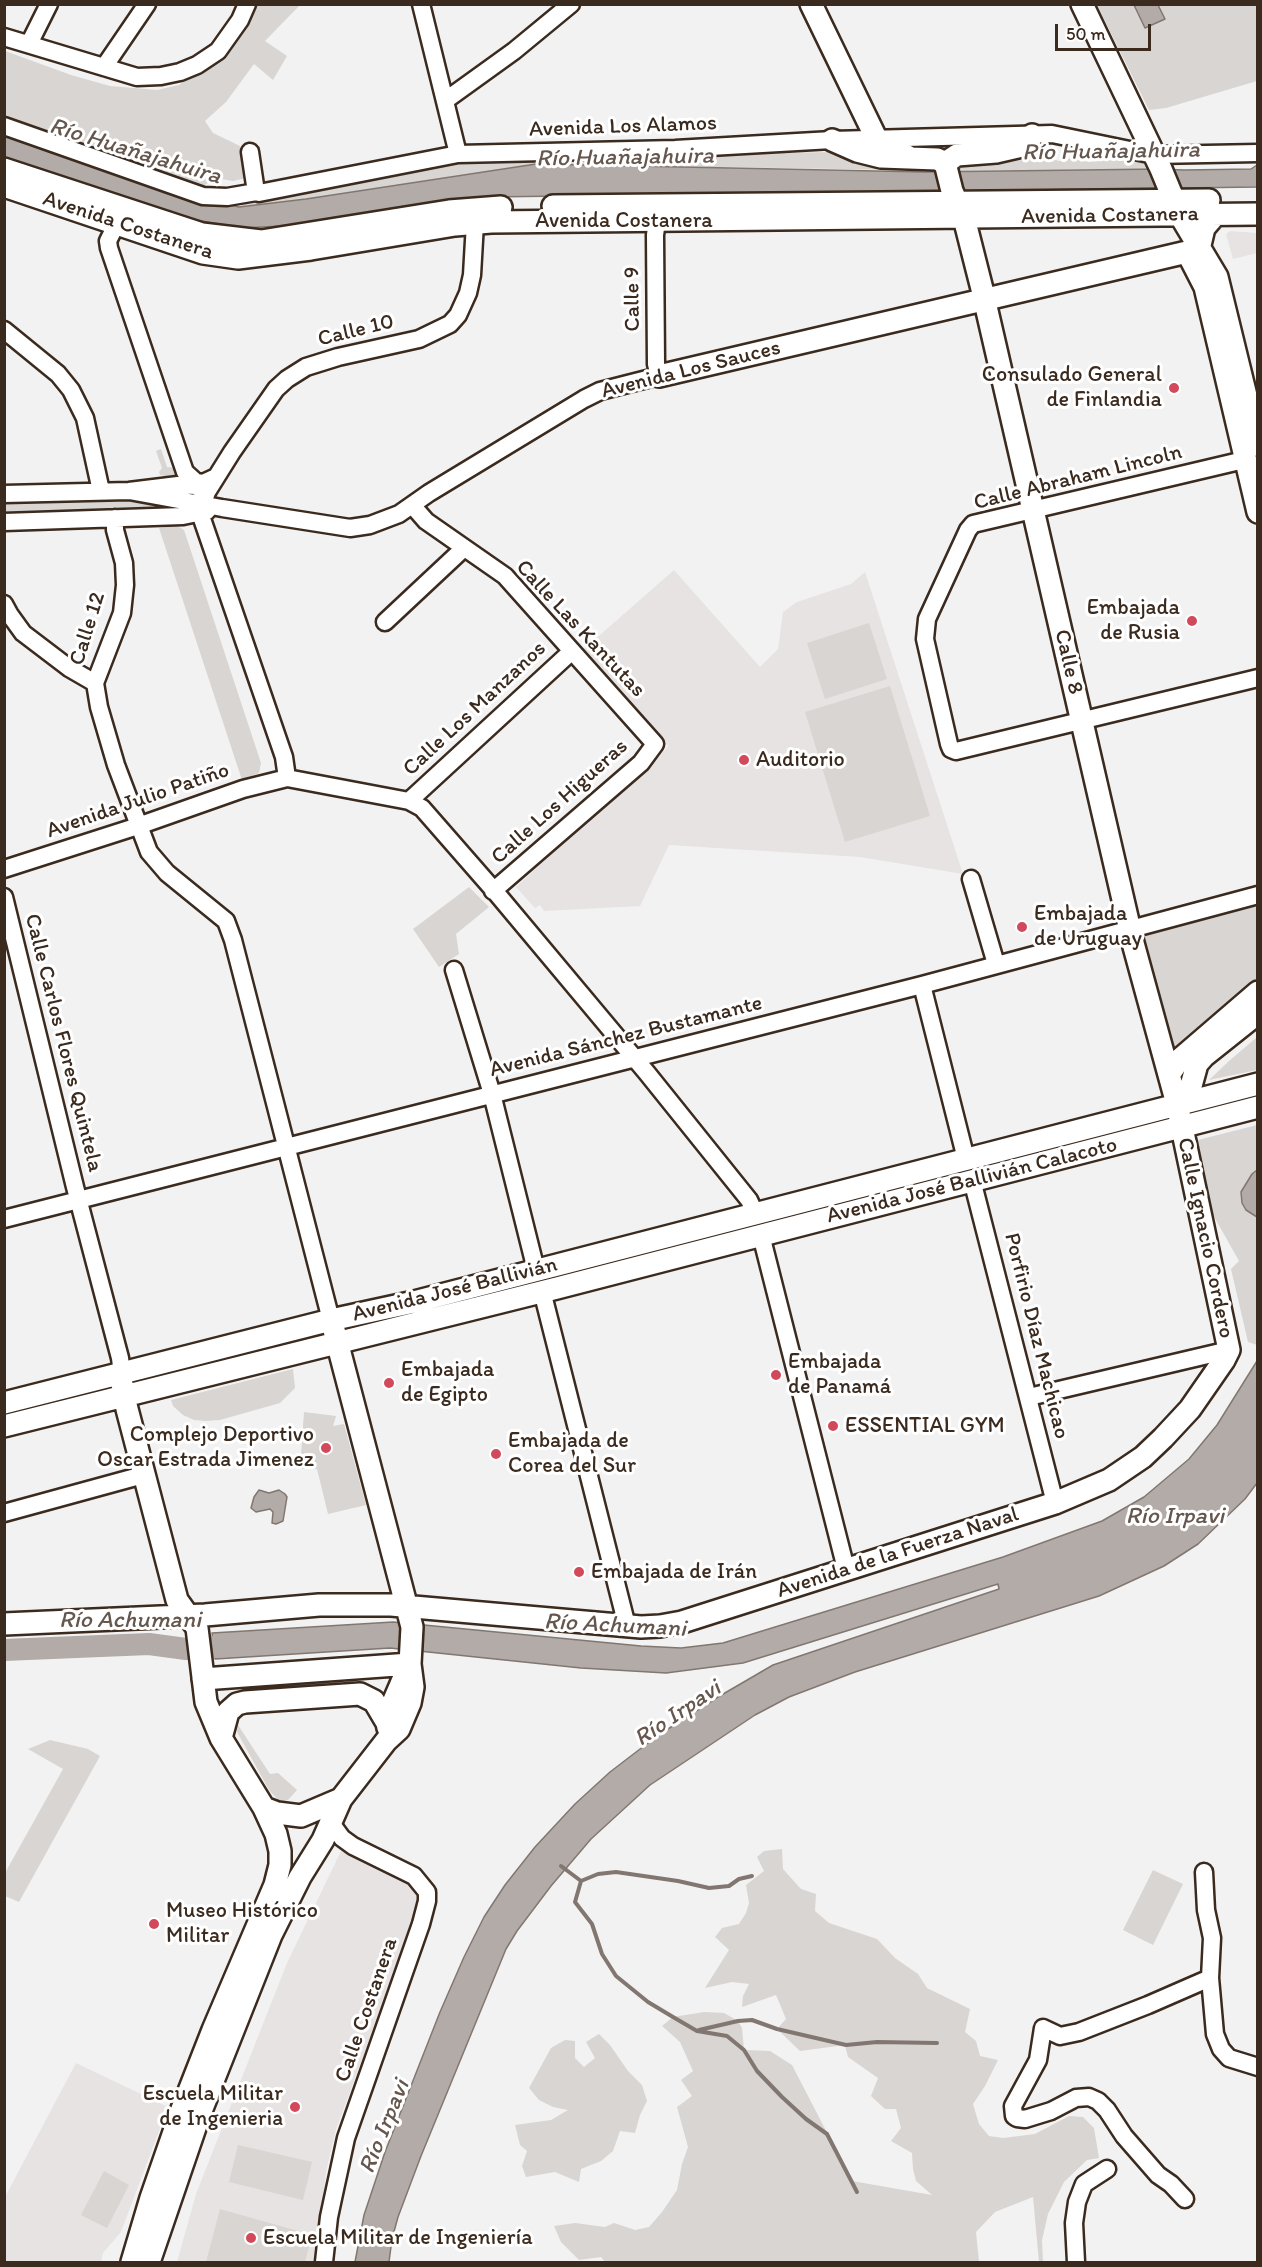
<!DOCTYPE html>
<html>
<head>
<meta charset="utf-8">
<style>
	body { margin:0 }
	#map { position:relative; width:1262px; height:2267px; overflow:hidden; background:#f3f2f2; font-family:Itim,sans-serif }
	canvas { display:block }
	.frame { position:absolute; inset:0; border:6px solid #3b2a1e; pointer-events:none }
	.scale { position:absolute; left:1055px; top:24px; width:96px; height:27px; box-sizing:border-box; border:3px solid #3b2a1e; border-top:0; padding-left:8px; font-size:18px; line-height:21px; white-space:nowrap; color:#3b2a1e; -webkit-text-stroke:4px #fff; paint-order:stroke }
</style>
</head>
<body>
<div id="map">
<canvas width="1262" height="2267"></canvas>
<div class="frame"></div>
<div class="scale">50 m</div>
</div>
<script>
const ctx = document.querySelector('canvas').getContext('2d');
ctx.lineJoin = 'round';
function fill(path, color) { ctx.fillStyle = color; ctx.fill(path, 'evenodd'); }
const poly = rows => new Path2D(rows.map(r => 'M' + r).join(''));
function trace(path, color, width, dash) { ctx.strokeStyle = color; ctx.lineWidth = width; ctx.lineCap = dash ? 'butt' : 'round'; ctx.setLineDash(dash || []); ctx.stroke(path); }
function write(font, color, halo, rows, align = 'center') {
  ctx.font = font + ' Itim,sans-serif'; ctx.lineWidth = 6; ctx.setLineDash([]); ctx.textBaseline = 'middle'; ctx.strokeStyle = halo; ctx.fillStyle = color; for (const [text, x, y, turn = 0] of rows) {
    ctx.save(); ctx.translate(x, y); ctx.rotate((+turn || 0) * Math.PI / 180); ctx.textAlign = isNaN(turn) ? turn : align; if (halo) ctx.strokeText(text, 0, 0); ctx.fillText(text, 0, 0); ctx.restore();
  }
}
fill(poly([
	[1230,231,1257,233,1257,253,1233,259,1226,234],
	[674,570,760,667,778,649,783,612,797,602,851,584,865,572,963,874,860,857,669,845,640,906,544,911,540,905,535,908,516,887,558,848,652,766,668,746,584,649],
	[342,1849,413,1884,421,1896,417,1914,336,2129,326,2172,316,2262,177,2262,196,2194,287,1963],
	[76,2063,168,2107,121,2232,103,2253,101,2262,5,2262,5,2197]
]), '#e6e3e2');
fill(poly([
	[255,5,300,5,265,41,287,56,273,80,254,64,226,102,205,121,213,133,240,146,246,178,233,181,216,178,203,186,176,180,5,123,5,51,71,75,110,86,157,90,179,85,224,52,236,37],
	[1097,5,1257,5,1257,81,1166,108,1149,110],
	[833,152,860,160,894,166,898,170,536,164,306,199,239,207,258,196,457,158],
	[1025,154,1036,154,1059,161,1071,158,1089,162,1125,159,1142,163,1150,169,955,171,959,163],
	[161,449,167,467,176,468,176,479,165,481,165,476,160,475,159,472,162,468,156,451],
	[136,498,180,508,5,512,4,502],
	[177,526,184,530,261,763,259,773,242,780,159,528],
	[869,623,887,679,825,699,807,643],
	[890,686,930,816,845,842,805,712],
	[469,887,489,907,456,934,459,954,439,967,413,929],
	[1257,901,1257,981,1178,1048,1169,1046,1141,934],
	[1257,1037,1257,1070,1209,1080,1229,1061],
	[1257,1125,1257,1345,1248,1342,1231,1269,1239,1261,1212,1213,1196,1146,1198,1140],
	[293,1369,295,1388,280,1403,220,1420,206,1421,194,1420,183,1415,173,1406,171,1400],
	[304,1412,336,1416,333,1426,344,1424,366,1505,328,1514,317,1469,300,1469],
	[238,1725,270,1774,278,1773,297,1790,288,1800,280,1802,269,1790,237,1732],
	[50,1740,88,1749,100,1756,19,1902,5,1896,5,1873,63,1769,28,1749],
	[782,1849,783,1869,801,1889,816,1894,815,1911,829,1923,877,1939,895,1958,918,1974,927,1988,970,2009,965,2032,976,2041,980,2056,998,2060,985,2086,973,2104,979,2124,989,2136,1003,2138,1035,2134,1069,2116,1083,2117,1094,2128,1099,2158,1087,2160,1064,2182,1048,2214,1042,2240,1043,2262,1039,2262,1033,2197,995,2212,976,2232,979,2262,605,2262,601,2257,579,2260,561,2242,554,2226,575,2223,605,2227,614,2223,635,2230,649,2227,662,2212,677,2190,682,2164,688,2147,677,2107,692,2096,681,2080,693,2071,680,2042,662,2026,673,2017,704,2012,724,2013,738,2021,742,2028,744,2050,770,2051,792,2065,852,2181,932,2195,916,2181,913,2169,912,2153,891,2141,901,2128,896,2109,885,2109,871,2096,878,2078,848,2057,845,2045,800,2051,777,2029,786,2019,776,1995,742,2007,743,1996,749,1984,732,1982,705,1988,729,1950,715,1937,722,1928,739,1924,746,1913,749,1903,746,1885,764,1871,757,1857,764,1851],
	[1153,1870,1183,1884,1153,1945,1123,1930],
	[599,2034,610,2045,628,2071,642,2085,647,2101,640,2115,635,2133,620,2131,613,2151,601,2161,581,2169,579,2182,555,2172,526,2177,522,2166,527,2151,520,2145,515,2125,551,2120,568,2110,553,2107,539,2100,529,2088,551,2048,565,2040,575,2041,575,2058,584,2067,595,2058,586,2042],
	[238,2145,312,2162,303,2200,229,2182],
	[104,2171,129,2185,107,2228,81,2215],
	[220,2209,312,2235,305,2262,206,2262]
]), '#d8d5d2');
const water = poly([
	[1134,5,1158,5,1165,19,1145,28,1134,5],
	[5,132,184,193,239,207,306,199,536,164,924,172,1161,169,1184,170,1251,169,1257,165,1258,187,487,197,450,200,283,226,241,228,191,219,5,159,5,132],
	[1257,1170,1258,1170,1257,1217,1246,1210,1242,1203,1241,1192,1252,1174,1257,1170],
	[1257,1361,1257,1483,1245,1499,1198,1544,1164,1566,1099,1596,855,1672,789,1697,755,1715,650,1785,591,1839,551,1886,517,1931,506,1949,421,2156,398,2217,392,2239,389,2262,355,2262,364,2215,385,2152,440,2012,464,1957,484,1917,505,1885,535,1847,575,1804,610,1772,657,1736,718,1697,773,1665,999,1589,998,1584,743,1663,666,1673,581,1668,390,1648,215,1659,212,1633,393,1622,641,1646,681,1648,723,1643,1003,1557,1102,1521,1144,1497,1189,1459,1217,1425,1257,1361],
	[259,1490,269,1493,279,1490,285,1494,287,1497,283,1521,276,1524,272,1523,273,1512,270,1509,256,1512,251,1508,254,1497,259,1490]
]);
fill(water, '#b2aba7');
trace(water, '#827770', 1.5);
trace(poly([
	[561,1866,581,1881,575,1902,592,1924,602,1954,616,1976,648,2002,673,2017,697,2031,727,2036,744,2050,757,2071,782,2097,806,2119,827,2134,857,2192],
	[581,1881,598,1874,616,1872,678,1881,709,1888,729,1886,739,1879,752,1876],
	[699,2030,738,2021,752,2020,777,2029,846,2045,877,2042,937,2043]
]), '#827770', 4);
trace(poly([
	[4,1650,149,1644,186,1649,242,1645]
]), '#b2aba7', 22);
const minor = poly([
	[421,4,458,154],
	[4,37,137,77,161,76,180,72,197,65,218,51,240,20,247,4],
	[29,44,49,4],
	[104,67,147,4],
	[446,100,514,51,571,4],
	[4,126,203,196,227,197,256,192,259,193,458,154,675,149,832,140,1052,134,1154,155,1258,153],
	[250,152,256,192],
	[116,225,108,241,109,248,185,472,196,482,203,483,216,477],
	[4,330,58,374,71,390,85,418,101,491],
	[1244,460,973,524,968,530,927,619,925,639,949,744,951,749,956,751,1258,678],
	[129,491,222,508,350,528,370,525,399,514,429,493,584,399,600,391,659,376,656,364,655,235,657,221],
	[4,494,129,491,178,485,195,486,203,490],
	[194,504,200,513,284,757,287,778],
	[412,505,426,521,505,576,655,744,641,763,493,891],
	[200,513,207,492,232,452,276,389,287,379,306,367,338,357,419,339,450,324,458,315,468,293,472,275,475,223],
	[115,518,115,530,124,563,125,585,122,613,95,683,99,707,116,765,149,852,167,873,226,921,233,940,331,1320],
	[4,522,183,516,207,511],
	[4,604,10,615,23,633,69,668,95,683],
	[385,622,463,549],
	[409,801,572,651],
	[4,869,138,826,243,789,287,778,409,801,422,808,498,895,647,1073,749,1200,755,1213],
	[971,879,996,964],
	[4,897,75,1187,120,1358,122,1374],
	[454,970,492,1094,536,1270],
	[922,985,966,1159],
	[972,1180,1055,1503],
	[4,1219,922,985,1258,895],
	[761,1235,846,1569],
	[542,1291,627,1626],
	[1029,1397,1229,1350],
	[4,1513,143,1475],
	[1204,1872,1206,1910,1212,1938,1210,1978,1215,2034,1221,2049,1229,2058,1258,2067],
	[1185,2199,1171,2184,1158,2175,1124,2136,1107,2110,1098,2101,1089,2097,1076,2098,1051,2111,1025,2119,1017,2118,1014,2116,1013,2106,1038,2060,1043,2028,1060,2036,1079,2032,1148,2005,1210,1978],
	[324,2262,329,2217,346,2138,421,1924,427,1901,427,1892,414,1876,353,1846,342,1838,331,1823],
	[1076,2262,1074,2223,1077,2202,1084,2184,1107,2169]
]);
const major = poly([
	[811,4,877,140,909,157],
	[1082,4,1161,169,1180,215,1217,277,1258,445],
	[832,140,857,151,881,157,937,159,945,163],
	[945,163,957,155,996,152,1022,146,1029,142,1032,135],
	[4,169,202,234,261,241,449,211,501,207],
	[4,186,203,253,238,258,311,249,455,225,491,222,1258,214],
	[553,206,1209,200],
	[1187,252,1205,287,1258,512],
	[659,376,1187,252,1200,245,1204,228,1216,214],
	[1169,1075,1179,1060,1258,992],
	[1177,1104,1191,1086,1197,1064,1204,1056,1258,1013],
	[122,1384,127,1409,177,1600,197,1628,206,1702,221,1738,264,1808,276,1834,280,1851,280,1865,275,1885,213,2030,182,2109,151,2198,132,2262],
	[4,1403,331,1320,414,1302,1258,1084],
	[4,1426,557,1288,1258,1107],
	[4,1624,205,1615,319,1605,391,1605,641,1627,660,1626,682,1622,1055,1503,1109,1480,1143,1457,1163,1438,1190,1409,1224,1360,1229,1350,1177,1104,1133,943,982,289,964,218,952,191,945,163],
	[203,1679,410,1664],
	[388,1728,387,1723,392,1705,408,1668],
	[221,1738,228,1712,237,1704,245,1702,360,1694,374,1701,387,1723],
	[264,1808,277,1813,301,1816,341,1799],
	[149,2262,199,2116,271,1935,300,1877,323,1840,341,1799,386,1741,399,1729,410,1703,413,1687,410,1664,412,1627,334,1330]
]);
trace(minor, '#3b2a1e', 21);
trace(major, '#3b2a1e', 26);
trace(minor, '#fff', 16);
trace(major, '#fff', 21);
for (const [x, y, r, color] of [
	[1174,388,6,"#d1495b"],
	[1192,621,6,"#d1495b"],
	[744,760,6,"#d1495b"],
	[1022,927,6,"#d1495b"],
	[776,1375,6,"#d1495b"],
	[389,1383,6,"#d1495b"],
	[833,1426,6,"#d1495b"],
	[326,1448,6,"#d1495b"],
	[496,1454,6,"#d1495b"],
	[579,1572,6,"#d1495b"],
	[154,1924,6,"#d1495b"],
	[295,2107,6,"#d1495b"],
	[251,2238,6,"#d1495b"]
]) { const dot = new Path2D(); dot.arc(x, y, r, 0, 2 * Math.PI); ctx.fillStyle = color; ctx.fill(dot); trace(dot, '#fff', 2); }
write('22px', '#3b2a1e', '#fff', [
	["Avenida Los Alamos",623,127,-2],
	["Avenida Costanera",1110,216,-1],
	["Avenida Costanera",624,221],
	["Avenida Costanera",128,226,18],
	["Calle 9",633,299,-91],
	["Calle 10",356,331,-14],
	["Avenida Los Sauces",691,370,-14],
	["Calle Abraham Lincoln",1078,478,-14],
	["Calle 12",88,629,-73],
	["Calle Las Kantutas",580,629,47],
	["Calle 8",1068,662,77],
	["Calle Los Manzanos",475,709,-43],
	["Avenida Julio Patiño",138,801,-19],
	["Calle Los Higueras",560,802,-42],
	["Avenida Sánchez Bustamante",626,1037,-14],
	["Calle Carlos Flores Quintela",63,1043,76],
	["Avenida José Ballivián Calacoto",972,1181,-14],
	["Calle Ignacio Cordero",1205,1238,78],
	["Avenida José Ballivián",455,1290,-14],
	["Porfirio Díaz Machicao",1036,1336,76],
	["Avenida de la Fuerza Naval",898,1553,-18],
	["Calle Costanera",367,2010,-71]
]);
write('22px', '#3b2a1e', '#fff', [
	["Consulado General",1162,375,"right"],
	["de Finlandia",1162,400,"right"],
	["Embajada",1180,608,"right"],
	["de Rusia",1180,633,"right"],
	["Auditorio",756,760],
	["Embajada",1034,914],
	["de Uruguay",1034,939],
	["Embajada",788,1362],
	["de Panamá",788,1387],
	["Embajada",401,1370],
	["de Egipto",401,1395],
	["ESSENTIAL GYM",845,1426],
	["Complejo Deportivo",314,1435,"right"],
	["Oscar Estrada Jimenez",314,1460,"right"],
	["Embajada de",508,1441],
	["Corea del Sur",508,1466],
	["Embajada de Irán",591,1572],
	["Museo Histórico",166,1911],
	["Militar",166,1936],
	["Escuela Militar",283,2094,"right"],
	["de Ingenieria",283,2119,"right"],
	["Escuela Militar de Ingeniería",263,2238]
], 'left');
write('italic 24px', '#65574e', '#fff', [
	["Río Huañajahuira",135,152,17],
	["Río Huañajahuira",1111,152,-1],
	["Río Huañajahuira",625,158,-1],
	["Río Irpavi",1175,1517],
	["Río Achumani",130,1621],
	["Río Achumani",615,1626,3],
	["Río Irpavi",678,1714,-34],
	["Río Irpavi",385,2127,-68]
]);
</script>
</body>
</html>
